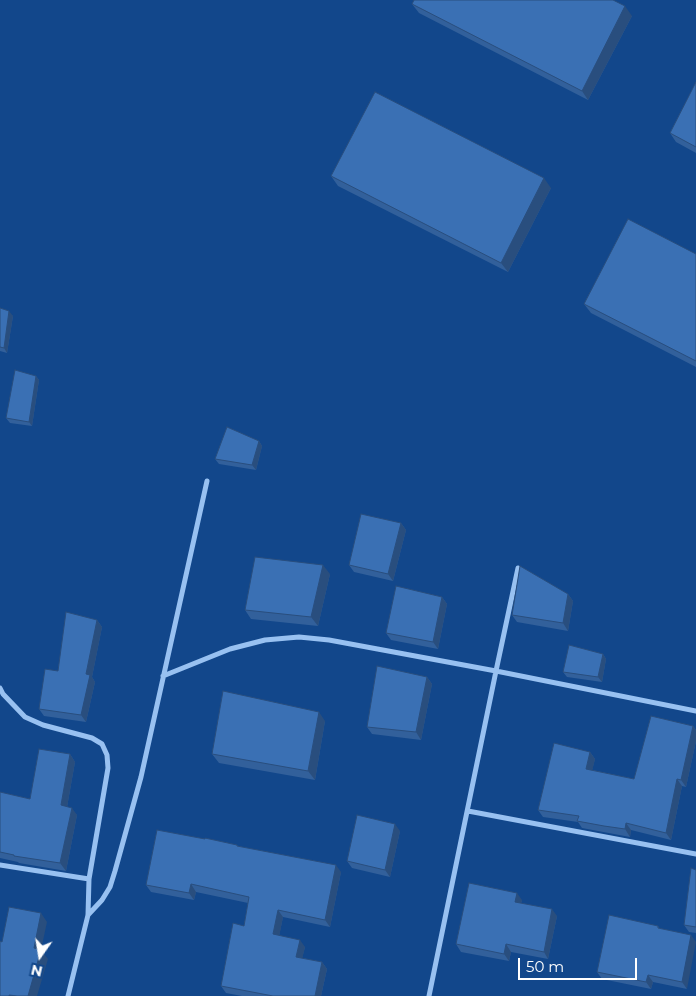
<!DOCTYPE html>
<html>
<head>
<meta charset="utf-8">
<style>
	body { margin:0 }
	#map { position:relative; width:696px; height:996px; overflow:hidden; background:#12478b; font-family:Montserrat,sans-serif }
	canvas { display:block }
	.north { position:absolute; left:15px; top:931px; width:50px; height:50px; -webkit-text-stroke:4px #12478b; paint-order:stroke; rotate:193deg; font-size:14px; font-weight:700; line-height:20px; text-align:center; color:#fff }
	.north::after { content:''; display:block; margin:auto; width:18px; height:22px; background:#fff; clip-path:polygon(50% 0,100% 100%,50% 72%,0 100%) }
	.scale { position:absolute; left:518px; top:958px; width:119px; height:22px; box-sizing:border-box; border:2px solid #fff; border-top:0; padding-left:6px; font-size:15px; line-height:18px; white-space:nowrap; color:#fff; -webkit-text-stroke:4px #12478b; paint-order:stroke }
</style>
</head>
<body>
<div id="map">
<canvas width="696" height="996"></canvas>
<div class="north">N</div>
<div class="scale">50 m</div>
</div>
<script>
const ctx = document.querySelector('canvas').getContext('2d');
ctx.lineJoin = 'round';
const poly = rows => new Path2D(rows.map(r => 'M' + r).join(''));
function trace(path, color, width, dash) { ctx.strokeStyle = color; ctx.lineWidth = width; ctx.lineCap = dash ? 'butt' : 'round'; ctx.setLineDash(dash || []); ctx.stroke(path); }
function fill(path, color) { ctx.fillStyle = color; ctx.fill(path, 'evenodd'); }
trace(poly([
	[163,676,230,649,265,640,299,637,329,640,496,671,696,711],
	[0,688,3,694,25,717,43,725,92,738,102,744,107,755,108,768,89,879,88,915,68,996],
	[468,811,696,854],
	[0,865,89,879],
	[88,915,102,900,110,887,115,871,141,777,207,481],
	[429,996,496,671,518,568]
]), '#98c1f1', 5);
fill(poly([
	[412,4,632,16,588,100,419,13],
	[696,82,696,153,676,142,670,133],
	[331,176,551,188,508,272,338,186],
	[696,254,696,367,591,313,584,304],
	[0,308,13,316,7,353,0,351],
	[36,376,39,380,32,426,10,423,6,418],
	[259,441,262,446,256,470,219,464,215,459],
	[401,523,406,530,393,581,354,572,349,565],
	[330,574,318,626,251,619,245,610],
	[568,594,573,601,568,631,517,622,512,615],
	[442,597,447,604,438,649,391,640,386,633],
	[97,620,102,627,92,677,95,682,86,722,44,716,39,709,58,671],
	[603,654,606,659,602,682,567,677,563,672],
	[427,677,432,684,421,740,372,734,367,727],
	[325,721,315,780,219,763,212,754],
	[693,726,696,730,696,741,686,787,682,786,671,840,631,830,630,837,582,828,578,822,543,817,538,810,590,752,595,759,592,770,634,779],
	[70,754,75,762,67,807,77,815,66,871,19,863,18,862,0,858,0,792,30,799],
	[400,831,390,877,352,868,347,861],
	[237,845,238,846,341,872,330,927,283,917,279,936,305,947,302,958,322,962,327,969,321,996,242,996,226,993,221,986,244,926,248,903,196,892,194,900,151,892,146,885],
	[696,870,696,933,689,932,684,925],
	[522,900,521,903,557,916,548,959,511,952,509,961,461,952,456,944],
	[658,926,660,929,687,989,653,982,651,989,602,979,597,972]
]), '#32609b');
fill(poly([
	[625,6,632,16,588,100,582,91],
	[544,178,551,188,508,272,501,263],
	[9,311,13,316,7,353,4,348],
	[36,376,39,380,32,426,29,422],
	[259,441,262,446,256,470,252,465],
	[401,523,406,530,393,581,388,574],
	[323,565,330,574,318,626,311,617],
	[568,594,573,601,568,631,563,623],
	[442,597,447,604,438,649,433,642],
	[97,620,102,627,92,677,95,682,86,722,81,715,86,674],
	[603,654,606,659,602,682,598,677],
	[427,677,432,684,421,740,416,732],
	[319,712,325,721,315,780,308,771],
	[693,726,696,730,696,741,686,787,681,780],
	[590,752,595,759,591,776,586,769],
	[70,754,75,762,66,813,61,805],
	[677,779,682,786,671,840,666,833],
	[72,808,77,815,66,871,60,863],
	[626,823,631,830,630,837,625,829],
	[395,824,400,831,390,877,385,870],
	[336,865,341,872,330,927,325,920],
	[191,884,196,892,194,900,189,893],
	[517,893,522,900,520,909,515,902],
	[552,909,557,916,548,959,544,952],
	[278,910,283,917,278,942,273,934],
	[41,913,47,922,41,950,48,959,37,996,28,996,34,948],
	[691,935,696,942,687,989,682,982],
	[300,940,305,947,301,964,296,957],
	[506,944,511,952,509,961,504,954],
	[322,962,327,969,321,996,315,996],
	[648,975,653,982,651,989,646,982]
]), '#294e7e');
const building = poly([
	[414,0,613,0,625,6,582,91,412,4,414,0],
	[696,82,696,147,670,133,696,82],
	[375,92,544,178,501,263,331,176,375,92],
	[628,219,696,254,696,361,584,304,628,219],
	[0,308,9,311,4,348,0,347,0,308],
	[15,370,36,376,29,422,6,418,15,370],
	[227,427,259,441,252,465,215,459,227,427],
	[361,514,401,523,388,574,349,565,361,514],
	[255,557,323,565,311,617,245,610,255,557],
	[520,566,568,594,563,623,512,615,520,566],
	[396,586,442,597,433,642,386,633,396,586],
	[66,612,97,620,86,674,90,675,81,715,39,709,45,669,58,671,66,612],
	[569,645,603,654,598,677,563,672,569,645],
	[377,666,427,677,416,732,367,727,377,666],
	[223,691,319,712,308,771,212,754,223,691],
	[651,716,693,726,681,780,677,779,666,833,626,823,625,829,604,826,577,821,579,816,538,810,554,743,590,752,586,769,634,779,651,716],
	[39,749,70,754,61,805,72,808,60,863,14,856,14,855,0,852,0,792,30,799,39,749],
	[357,815,395,824,385,870,347,861,357,815],
	[157,830,205,839,205,838,237,845,237,846,336,865,325,920,278,910,273,934,300,940,296,957,322,962,315,996,273,996,221,986,233,923,244,926,249,897,191,884,189,893,146,885,157,830],
	[691,868,696,870,696,927,684,925,691,868],
	[469,883,517,893,515,902,552,909,544,952,506,944,504,954,456,944,469,883],
	[9,907,41,913,34,948,41,950,28,996,17,996,9,995,9,996,0,996,0,941,2,942,9,907],
	[609,915,658,926,658,928,691,935,682,982,648,975,646,982,597,972,609,915]
]);
fill(building, '#3a70b4');
trace(building, '#294e7e', 1);
</script>
</body>
</html>
